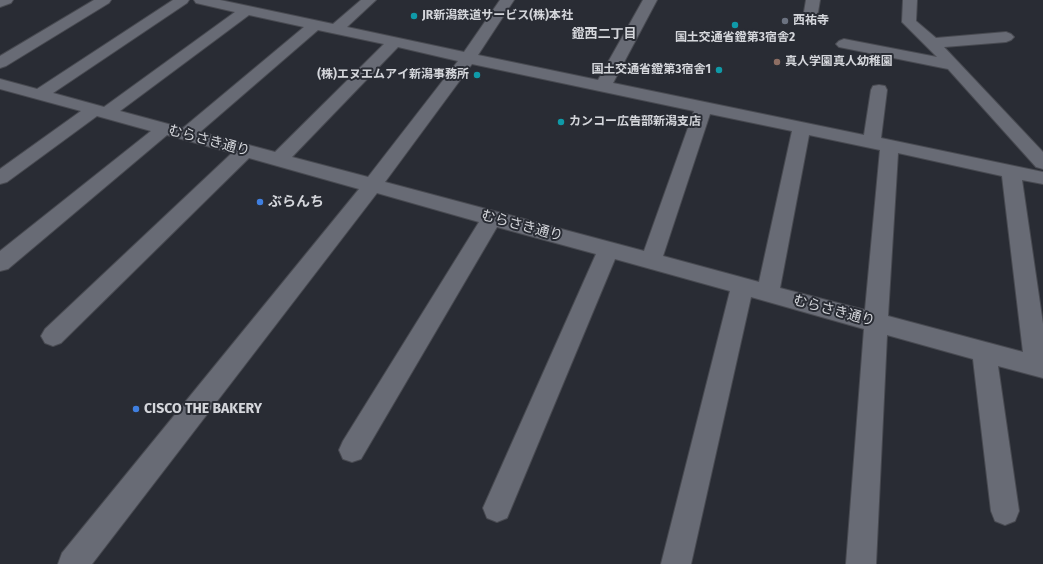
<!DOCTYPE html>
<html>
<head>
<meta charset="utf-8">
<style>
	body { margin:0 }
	canvas { display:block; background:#292c34 }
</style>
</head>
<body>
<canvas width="1043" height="564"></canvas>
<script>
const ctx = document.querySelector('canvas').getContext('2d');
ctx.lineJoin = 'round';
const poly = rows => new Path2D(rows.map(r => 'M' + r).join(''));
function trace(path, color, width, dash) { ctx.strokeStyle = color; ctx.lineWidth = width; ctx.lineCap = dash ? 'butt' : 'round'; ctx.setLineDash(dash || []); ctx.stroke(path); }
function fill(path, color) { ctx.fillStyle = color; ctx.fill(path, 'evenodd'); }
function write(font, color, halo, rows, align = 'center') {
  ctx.font = font + ' "Fira Sans","Noto Sans JP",sans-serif'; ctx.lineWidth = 4; ctx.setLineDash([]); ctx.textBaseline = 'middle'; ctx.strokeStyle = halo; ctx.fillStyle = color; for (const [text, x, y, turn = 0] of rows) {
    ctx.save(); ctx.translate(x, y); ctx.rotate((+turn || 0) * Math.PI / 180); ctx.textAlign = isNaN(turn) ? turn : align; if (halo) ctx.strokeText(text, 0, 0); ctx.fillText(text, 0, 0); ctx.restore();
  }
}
const minor = poly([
	[0,0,13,0,11,3,0,7,0,0],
	[94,0,111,0,109,3,6,66,0,68,0,56,94,0],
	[173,0,189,0,187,3,53,93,104,107,235,12,196,3,194,0,220,0,333,24,361,0,376,0,347,27,464,52,500,0,514,0,478,55,598,80,643,0,657,0,613,83,864,135,871,90,873,86,879,85,885,86,887,90,881,138,1043,172,1043,184,1022,180,1043,324,1043,378,998,366,1019,511,1015,521,1005,525,995,521,991,511,973,359,887,335,876,564,846,564,864,329,751,297,691,564,661,564,730,291,615,259,507,518,497,522,487,518,483,508,596,254,497,227,361,459,352,462,343,459,339,450,343,441,479,222,377,193,92,564,58,564,62,553,359,189,249,158,61,343,53,346,45,343,41,336,45,329,232,153,167,135,8,269,0,271,0,251,151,131,97,116,7,182,0,184,0,169,81,111,0,89,0,79,37,89,173,0],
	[249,15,304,27,183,128,120,111,249,15],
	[318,30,384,44,275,152,200,132,318,30],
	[398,47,458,61,368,177,292,157,398,47],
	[472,64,694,111,644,251,385,182,472,64],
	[710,114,792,131,759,282,663,256,710,114],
	[809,135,880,150,865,310,780,288,809,135],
	[898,153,1002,176,1023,352,888,316,898,153],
	[806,0,820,0,818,12,816,15,811,16,806,15,804,12,806,0],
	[903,0,917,0,916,21,936,38,1006,32,1011,34,1014,37,1011,40,1006,42,944,47,1043,152,1043,169,1036,167,948,69,839,47,836,44,839,41,844,39,937,57,902,22,903,0]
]);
trace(minor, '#484a51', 2);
fill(minor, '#686b75');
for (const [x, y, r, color] of [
	[414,16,4,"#0f9aa8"],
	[785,21,4,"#6b7280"],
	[735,25,4,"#0f9aa8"],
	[777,62,4,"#8d6e63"],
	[719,70,4,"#0f9aa8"],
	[477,75,4,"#0f9aa8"],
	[561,122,4,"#0f9aa8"],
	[260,202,4,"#3f7fe0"],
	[136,409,4,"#3f7fe0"]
]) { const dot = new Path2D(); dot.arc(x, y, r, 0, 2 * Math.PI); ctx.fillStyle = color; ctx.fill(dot); trace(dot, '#292c34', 1.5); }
write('bold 12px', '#d4d6db', '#292c34', [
	["JR新潟鉄道サービス(株)本社",422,16],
	["西祐寺",793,21],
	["国土交通省鐙第3宿舎2",735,38,"center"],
	["真人学園真人幼稚園",785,62],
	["国土交通省鐙第3宿舎1",711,70,"right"],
	["(株)エヌエムアイ新潟事務所",469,75,"right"],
	["カンコー広告部新潟支店",569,122]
], 'left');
write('bold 13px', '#d4d6db', '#292c34', [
	["鐙西二丁目",604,34]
]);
write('14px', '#d4d6db', '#292c34', [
	["むらさき通り",209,141,15],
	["むらさき通り",522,226,15],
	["むらさき通り",834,311,15]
]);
write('bold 14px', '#d4d6db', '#292c34', [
	["ぶらんち",268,202],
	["CISCO THE BAKERY",144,409]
], 'left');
</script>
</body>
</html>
